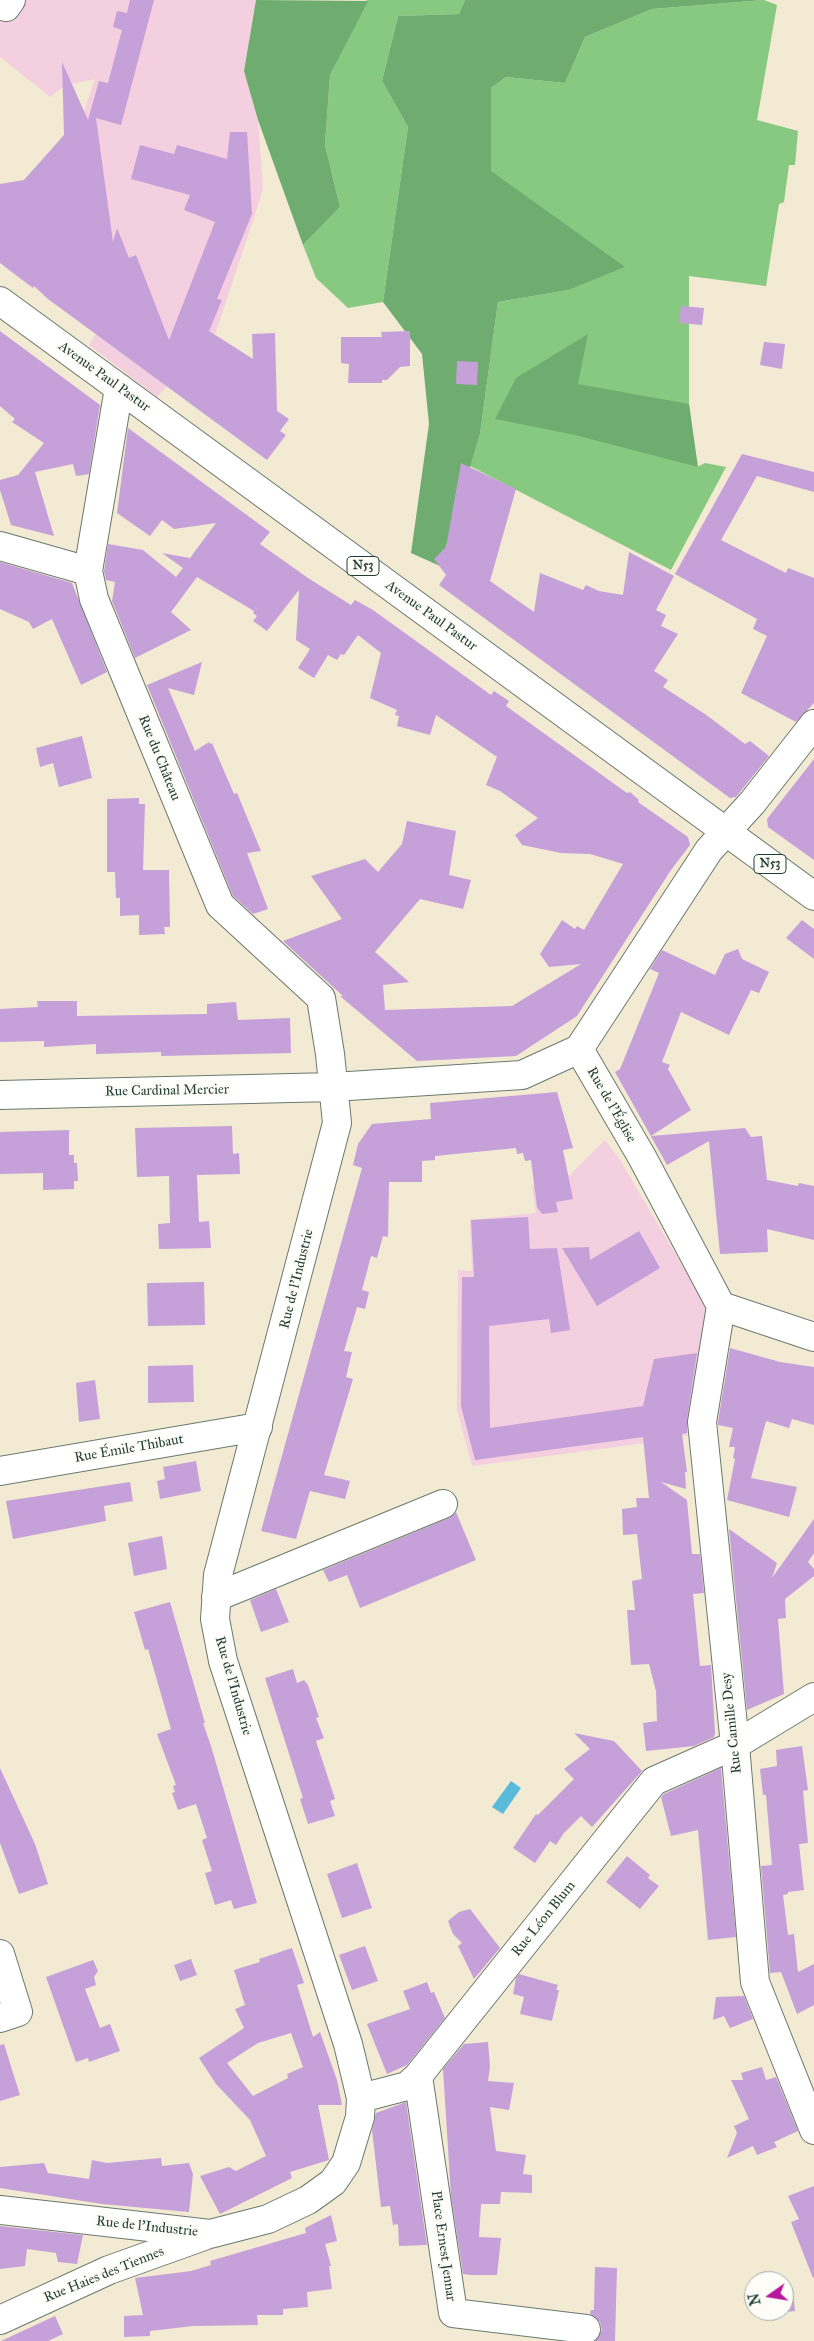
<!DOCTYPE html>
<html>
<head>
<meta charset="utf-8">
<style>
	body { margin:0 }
	#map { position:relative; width:814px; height:2341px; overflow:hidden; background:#f3ead4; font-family:"IM FELL Great Primer",serif }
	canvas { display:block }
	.north { position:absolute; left:744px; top:2271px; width:50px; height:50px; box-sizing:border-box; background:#fdfcf7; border:1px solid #a4b0a9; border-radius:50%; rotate:257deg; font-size:14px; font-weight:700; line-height:20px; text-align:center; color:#1f3d34 }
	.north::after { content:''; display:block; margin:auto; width:18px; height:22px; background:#b5179e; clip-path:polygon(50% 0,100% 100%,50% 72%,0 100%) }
</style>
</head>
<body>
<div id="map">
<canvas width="814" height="2341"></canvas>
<div class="north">N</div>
</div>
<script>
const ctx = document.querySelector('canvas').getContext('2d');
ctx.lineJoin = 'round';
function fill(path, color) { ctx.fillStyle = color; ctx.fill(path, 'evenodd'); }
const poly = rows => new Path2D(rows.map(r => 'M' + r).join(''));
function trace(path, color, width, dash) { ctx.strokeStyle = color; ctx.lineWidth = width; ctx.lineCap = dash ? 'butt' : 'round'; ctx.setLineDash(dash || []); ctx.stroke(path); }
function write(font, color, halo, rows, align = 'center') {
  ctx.font = font + ' "IM FELL Great Primer",serif'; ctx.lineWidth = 5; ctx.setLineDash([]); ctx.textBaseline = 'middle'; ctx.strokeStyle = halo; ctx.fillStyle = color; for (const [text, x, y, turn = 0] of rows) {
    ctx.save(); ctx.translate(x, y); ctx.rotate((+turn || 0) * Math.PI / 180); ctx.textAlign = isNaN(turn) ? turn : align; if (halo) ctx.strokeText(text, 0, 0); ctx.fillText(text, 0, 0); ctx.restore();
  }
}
fill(poly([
	[0,0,256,0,244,71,258,120,263,190,216,332,157,397,89,345,119,297,83,114,95,79,65,85,50,97,0,57],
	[605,1140,620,1160,686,1272,709,1306,694,1434,645,1443,472,1466,457,1409,458,1270,472,1271,470,1220,536,1213,532,1185,570,1175]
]), '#f3cfe0');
fill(poly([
	[367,0,465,0,459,14,398,16,382,81,408,127,383,302,348,308,316,278,303,245,340,207,325,145,330,75],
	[764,0,777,5,757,120,798,131,795,165,789,165,784,202,779,204,766,286,689,276,689,404,697,467,705,463,726,467,671,570,470,466,480,434,498,302,568,290,491,171,491,88,506,77,565,83,585,37,652,9]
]), '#88c981');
fill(poly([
	[256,0,368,1,330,75,325,145,340,207,303,245,258,120,244,71],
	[465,0,764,0,652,9,585,37,565,83,506,77,491,88,491,171,625,267,568,290,498,302,480,434,440,566,411,553,429,424,422,354,383,302,408,127,382,81,398,16,459,14],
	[588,334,578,384,689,404,698,467,575,435,495,419,516,378]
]), '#6ead6f');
fill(poly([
	[511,1781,521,1788,503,1814,492,1807]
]), '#5abad9');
fill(poly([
	[130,0,154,0,121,125,96,118,113,242,117,228,129,258,136,255,169,340,215,222,184,210,190,195,131,179,140,145,174,154,177,145,227,159,230,132,247,132,252,214,217,299,222,300,209,331,253,359,252,334,275,333,277,411,289,419,280,431,286,435,267,460,48,299,34,286,33,288,0,263,0,184,24,180,64,135,62,62,88,120,99,81,108,83,122,30,113,27,117,11,127,13],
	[681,306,704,308,702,325,679,323],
	[0,331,100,405,89,474,76,476,73,464,35,472,54,536,11,525,0,490,0,480,18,475,44,443,12,422,15,419,0,406],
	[410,331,410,366,400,367,387,380,382,380,382,383,348,383,349,364,341,363,341,337,382,337,381,332],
	[764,342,785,344,782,369,760,365],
	[457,361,478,362,477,385,456,384],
	[128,428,270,532,260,544,308,578,351,605,355,600,373,610,491,695,494,691,509,701,506,706,627,793,630,792,639,800,638,802,688,837,690,845,671,870,577,1016,516,1056,417,1061,340,996,343,996,283,941,342,919,311,876,365,859,378,872,402,844,407,821,456,831,449,875,471,880,463,909,420,899,375,952,409,982,383,985,385,1010,512,1006,581,964,549,967,540,954,562,920,575,929,577,926,584,930,623,864,590,854,561,853,522,845,515,835,538,818,500,791,486,785,497,757,436,715,430,735,397,726,399,716,395,715,397,710,370,698,381,653,358,635,344,655,341,654,337,660,328,655,314,678,298,668,310,649,296,640,299,590,267,631,253,621,257,616,253,613,254,611,197,577,171,612,191,630,135,658,112,601,115,582,106,580,104,571,108,544,143,550,176,577,183,568,162,553,190,558,216,523,174,529,162,520,150,536,117,513],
	[742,454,814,472,814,492,757,476,721,540,786,573,788,568,814,578,814,703,796,722,741,693,767,636,753,629,757,619,675,574],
	[461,463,516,489,490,581,534,612,540,573,583,590,586,585,599,591,623,595,629,552,674,576,656,610,666,615,661,626,678,634,654,671,668,680,663,687,705,714,745,744,750,741,769,756,736,797,730,798,439,585,446,575,434,559,446,547],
	[0,562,72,583,107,672,81,685,52,619,33,629,29,622,0,609],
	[202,662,194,695,168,688,195,751,209,742,210,744,212,743,234,794,237,793,261,851,247,853,268,909,253,914,233,896,147,685],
	[82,736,92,778,59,787,53,763,40,767,36,748],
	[814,759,814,860,768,827,767,819],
	[139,798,139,804,145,804,143,870,169,870,170,927,164,927,165,934,139,935,139,915,120,916,120,898,116,898,115,872,107,872,107,799],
	[802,920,814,929,814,959,786,938],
	[738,949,742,959,769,972,759,993,751,990,729,1035,681,1012,662,1062,670,1065,668,1069,691,1110,651,1136,745,1128,751,1137,762,1136,767,1180,798,1186,799,1183,814,1186,814,1240,767,1229,768,1252,720,1254,709,1141,667,1165,615,1072,620,1069,659,973,650,969,662,950,715,975,725,954],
	[37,1001,77,1001,77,1016,207,1014,207,1004,236,1002,238,1020,290,1018,291,1053,161,1056,161,1052,96,1054,96,1044,44,1047,44,1041,0,1042,0,1009,38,1007],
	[557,1092,573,1148,563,1150,573,1199,556,1202,558,1212,542,1214,537,1207,531,1160,525,1161,523,1153,517,1154,516,1148,435,1156,435,1160,422,1161,422,1182,389,1182,388,1237,383,1236,377,1258,371,1256,362,1290,369,1292,365,1309,357,1307,344,1351,352,1352,346,1377,353,1379,324,1475,350,1481,345,1499,310,1491,296,1539,261,1531,362,1168,353,1165,358,1144,372,1124,431,1119,430,1103],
	[232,1126,233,1154,239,1153,240,1174,197,1175,199,1222,209,1221,211,1248,159,1249,158,1224,170,1223,169,1176,137,1177,135,1128],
	[69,1130,69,1155,74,1155,74,1163,77,1163,78,1181,74,1181,74,1189,43,1190,43,1173,0,1174,0,1132],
	[528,1217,530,1249,557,1248,570,1330,551,1333,549,1319,489,1326,490,1428,643,1406,654,1359,697,1353,687,1419,687,1433,682,1434,687,1472,685,1472,686,1489,661,1482,687,1500,692,1554,700,1554,704,1593,693,1594,700,1666,711,1665,715,1733,714,1737,694,1746,646,1751,643,1723,657,1721,656,1691,649,1664,631,1665,627,1610,635,1610,632,1581,642,1579,637,1534,623,1535,622,1509,637,1507,636,1498,649,1498,643,1437,475,1460,461,1406,462,1277,474,1277,471,1220],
	[639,1231,660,1268,597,1306,562,1248,589,1247,590,1260],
	[204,1282,205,1325,148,1326,147,1283],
	[730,1348,780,1362,814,1367,814,1425,792,1419,789,1428,766,1421,751,1478,797,1487,789,1517,727,1500,735,1459,733,1458,735,1447,729,1447,733,1428,718,1425,718,1422],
	[193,1365,194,1402,148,1403,148,1366],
	[95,1380,100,1419,79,1422,76,1383],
	[196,1461,201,1491,160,1499,157,1481,165,1479,163,1467],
	[130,1482,133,1501,104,1506,106,1521,13,1539,6,1501],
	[456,1512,476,1560,360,1608,347,1575,329,1582,323,1570,449,1518],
	[814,1519,814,1553,808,1562,814,1569,814,1576,785,1599,786,1618,778,1619,784,1694,747,1710,729,1529,777,1563,772,1578],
	[162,1536,167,1569,134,1576,128,1543],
	[276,1589,289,1622,261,1632,250,1600],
	[170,1602,205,1723,203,1723,211,1746,257,1903,234,1909,231,1900,215,1905,205,1873,212,1871,202,1840,207,1838,196,1804,178,1810,172,1793,175,1792,173,1786,176,1785,157,1734,171,1729,148,1649,145,1650,134,1612],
	[293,1669,297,1683,304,1680,308,1685,319,1717,316,1718,324,1738,316,1741,335,1799,330,1801,335,1816,308,1824,300,1799,303,1798,265,1678],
	[574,1733,614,1741,642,1771,592,1827,581,1816,564,1833,556,1845,550,1841,535,1863,513,1848,536,1814,538,1815,574,1779,564,1769,590,1749],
	[802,1746,808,1790,803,1791,808,1843,799,1844,804,1890,788,1892,788,1894,783,1895,788,1935,794,1934,798,1972,814,1964,814,2005,797,2014,781,1972,770,1973,761,1866,772,1865,766,1795,763,1795,760,1769,777,1766,776,1750],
	[0,1768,35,1844,48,1884,19,1894,0,1843],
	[721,1768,736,1937,708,1940,698,1830,671,1836,661,1797,664,1794],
	[627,1856,650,1875,648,1878,659,1886,640,1909,606,1882],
	[357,1863,372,1908,342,1918,327,1874],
	[470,1909,500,1948,474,1979,458,1946,462,1943,453,1934,448,1921,459,1912],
	[365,1946,378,1981,352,1990,339,1955],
	[292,1948,304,1983,297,1985,313,2037,320,2032,337,2080,342,2105,318,2105,329,2160,290,2172,292,2178,220,2214,200,2176,229,2167,236,2171,266,2156,250,2120,216,2084,199,2058,244,2028,235,2009,245,2005,234,1970,260,1962,259,1959],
	[291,2033,303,2067,287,2074,288,2078,253,2096,227,2063,258,2043],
	[191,1959,197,1975,180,1981,174,1965],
	[93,1960,98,1971,94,1977,96,1985,85,1989,100,2028,110,2024,120,2051,89,2062,88,2058,76,2062,46,1977],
	[519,1974,558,1985,556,1990,559,1990,552,2021,520,2014,524,1997,513,1994,516,1978],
	[427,1982,431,1993,434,1992,445,2018,407,2065,387,2074,367,2024,410,2009,403,1991],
	[744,1996,753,2019,730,2028,724,2016,713,2020,716,1997],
	[488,2042,490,2067,488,2081,514,2083,509,2110,490,2107,496,2151,526,2155,523,2174,532,2175,532,2193,501,2192,500,2204,481,2204,479,2237,501,2238,497,2275,471,2275,463,2274,451,2196,443,2069,464,2044],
	[4,2044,20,2095,0,2101,0,2045],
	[762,2067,766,2080,776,2077,798,2131,774,2142,777,2147,757,2155,753,2146,727,2158,737,2133,734,2126,749,2119,731,2080,743,2080,741,2073],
	[406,2102,427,2245,399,2246,398,2224,393,2225,390,2206,381,2207,372,2130,376,2113],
	[161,2158,162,2166,189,2163,193,2174,189,2212,102,2204,0,2188,0,2167,44,2163,48,2173,89,2179,92,2160,107,2163],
	[814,2186,814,2277,813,2278,791,2222,799,2219,788,2196],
	[331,2215,337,2241,325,2244,331,2266,329,2266,332,2289,307,2292,308,2307,283,2309,283,2315,257,2315,258,2325,193,2326,150,2331,150,2336,124,2337,124,2316,143,2315,135,2278,191,2271,211,2265,210,2261,306,2233,305,2228],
	[0,2226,83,2235,77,2264,58,2262,56,2253,27,2249,25,2266,0,2269],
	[595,2267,617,2268,615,2341,595,2341,602,2330,600,2322,590,2314,591,2310,594,2310],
	[793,2290,795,2311,761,2315,761,2311,784,2311,784,2291],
	[55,2316,63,2334,48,2341,1,2341]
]), '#c6a0d9');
const minor = poly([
	[0,3,6,7,11,0],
	[0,546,88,571],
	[579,1049,709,850,752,803,814,724],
	[579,1049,642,1157,721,1306,814,1337],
	[0,1095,333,1087,522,1075,579,1049],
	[721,1306,702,1422,735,1745,755,1982,814,2130],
	[0,1471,258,1427],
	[216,1597,443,1504],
	[0,1954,18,2012,0,2018],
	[418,2076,453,2313,586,2329],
	[361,2098,407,2086,418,2076,654,1781,735,1745,814,1697],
	[0,2210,210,2234,268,2219,308,2200,333,2182,346,2163,360,2117,361,2098,348,2044,223,1661,215,1619,218,1575,337,1123,330,1054,321,998,220,905,94,599,88,571,119,388],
	[0,2320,109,2270,204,2236]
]);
const major = poly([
	[0,301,814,896]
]);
trace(minor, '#697a6c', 30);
trace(major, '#697a6c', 30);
trace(minor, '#fff', 28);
trace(major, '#fff', 28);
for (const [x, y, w] of [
	[363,566,32],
	[770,864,32]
]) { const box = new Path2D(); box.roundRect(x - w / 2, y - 9.5, w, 19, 4); ctx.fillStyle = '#fdfcf7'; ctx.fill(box); trace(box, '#1f3d34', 1); }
write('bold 12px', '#1f3d34', null, [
	["N53",363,566],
	["N53",770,864]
]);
write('14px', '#1f3d34', '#fdfcf7', [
	["Avenue Paul Pastur",104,377,36],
	["Avenue Paul Pastur",431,616,36],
	["Rue du Château",159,758,68],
	["Rue Cardinal Mercier",167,1091,-1],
	["Rue de l'Église",611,1105,60],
	["Rue de l'Industrie",297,1279,-76],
	["Rue Émile Thibaut",129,1449,-10],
	["Rue de l'Industrie",233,1686,74],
	["Rue Camille Desy",732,1723,-96],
	["Rue Léon Blum",544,1919,-51],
	["Rue de l'Industrie",147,2227,6],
	["Place Ernest Jennar",443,2246,82],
	["Rue Haies des Tiennes",104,2275,-22]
]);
</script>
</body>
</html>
